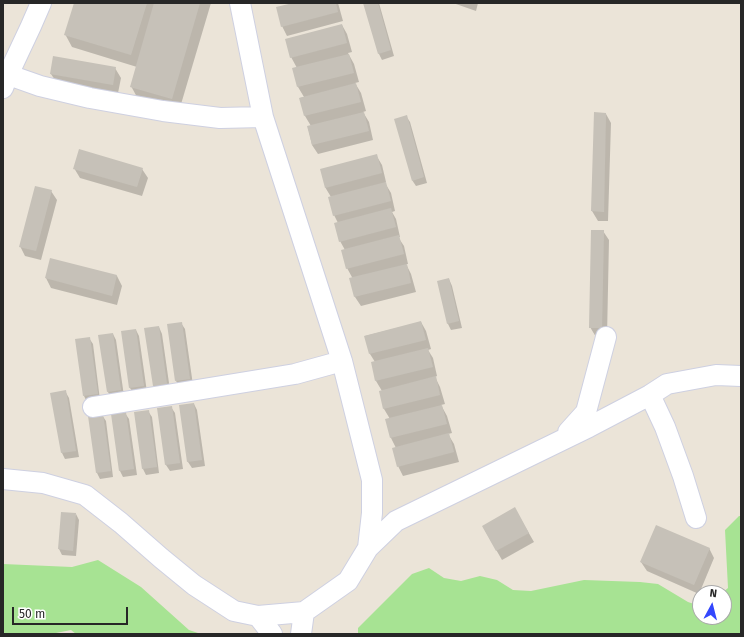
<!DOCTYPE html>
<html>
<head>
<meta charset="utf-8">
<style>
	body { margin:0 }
	#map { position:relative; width:744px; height:637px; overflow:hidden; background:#ebe4d8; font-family:"Fira Sans",sans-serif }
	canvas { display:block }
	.frame { position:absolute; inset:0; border:4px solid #272727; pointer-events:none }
	.north { position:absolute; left:692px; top:585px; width:40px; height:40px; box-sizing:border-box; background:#fff; border:1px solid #a9a9a9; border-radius:50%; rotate:7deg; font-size:11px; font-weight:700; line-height:16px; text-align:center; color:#272727 }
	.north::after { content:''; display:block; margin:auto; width:14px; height:18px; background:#3347fd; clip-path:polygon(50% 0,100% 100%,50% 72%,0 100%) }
	.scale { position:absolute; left:12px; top:607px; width:116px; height:18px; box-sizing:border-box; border:2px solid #272727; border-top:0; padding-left:5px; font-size:12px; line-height:14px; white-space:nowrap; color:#272727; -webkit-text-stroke:3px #fff; paint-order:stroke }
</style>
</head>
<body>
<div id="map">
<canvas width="744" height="637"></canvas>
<div class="frame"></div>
<div class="north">N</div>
<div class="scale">50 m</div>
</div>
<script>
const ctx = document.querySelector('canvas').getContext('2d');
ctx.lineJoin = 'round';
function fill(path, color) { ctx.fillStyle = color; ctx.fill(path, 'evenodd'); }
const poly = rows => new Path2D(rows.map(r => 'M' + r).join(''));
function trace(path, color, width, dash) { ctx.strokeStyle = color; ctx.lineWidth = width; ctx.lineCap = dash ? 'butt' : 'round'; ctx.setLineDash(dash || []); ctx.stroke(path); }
fill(poly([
	[739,516,741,516,741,634,358,634,358,628,412,574,429,568,444,578,461,581,480,576,497,580,513,590,531,591,584,580,640,582,658,584,688,602,700,606,700,617,724,617,724,593,722,593,728,588,725,530],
	[98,560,141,587,189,630,201,634,76,634,71,630,51,634,3,634,3,564,72,567]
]), '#a7e393');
fill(poly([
	[75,3,211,3,179,111,138,99,131,86,137,67,72,47,65,34],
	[298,3,338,3,343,21,287,36,282,26],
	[364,3,379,3,394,56,382,60,379,54],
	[453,3,478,3,476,11],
	[342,25,347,34,352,52,348,53,354,64,359,82,355,83,361,93,366,111,363,112,369,122,373,140,318,154,312,145,308,127,311,126,305,116,300,98,304,97,298,87,293,69,297,68,291,57],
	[115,68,121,78,118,93,57,83,51,74],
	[595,113,606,114,611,123,608,221,598,221,592,211],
	[406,116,410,122,427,183,416,186,412,180],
	[376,155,382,165,386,182,385,183,391,193,395,211,392,212,396,219,400,237,398,237,404,246,408,264,406,264,411,274,416,292,361,306,355,297,351,279,353,279,347,268,345,250,340,241,338,223,334,215,331,197,325,187],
	[74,168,142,169,148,178,142,196,80,178],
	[51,191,57,200,41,260,25,256,20,246],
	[603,231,609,240,607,337,596,337,590,327],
	[51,260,117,276,122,286,117,305,51,288,46,278],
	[449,279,452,286,462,328,451,330,448,324,438,282],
	[421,322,426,331,431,349,428,350,433,358,437,376,435,377,440,387,445,404,441,405,447,416,452,433,448,434,454,444,459,462,403,476,398,466,396,448,391,438,386,420,390,419,384,409,380,391,382,391,376,381,372,363,375,362,370,354,365,336],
	[181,323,185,329,193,385,180,387,176,381],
	[159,327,162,334,170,390,157,392,153,385],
	[136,330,139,336,147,392,134,394,130,388,122,332],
	[113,334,116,340,124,396,111,398,108,392],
	[89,338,93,344,100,400,87,402,84,396],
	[65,391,69,398,79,457,65,459,62,453,52,394],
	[194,404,197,410,205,466,192,468,188,462],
	[171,407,175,413,183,469,170,471,166,465,158,409],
	[148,411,152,417,159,473,146,475,143,469],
	[125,413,129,419,137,475,123,477,120,471,112,415],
	[102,415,106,421,113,477,100,479,97,473,89,417],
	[515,509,534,542,502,560,483,527],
	[76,514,79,520,76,556,62,555,59,549],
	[709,548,714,558,699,594,647,571,641,562]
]), '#0003');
fill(poly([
	[74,3,147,3,131,55,64,35],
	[154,3,200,3,172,99,130,87],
	[293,3,336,3,338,12,281,27,276,7],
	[363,3,378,3,391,50,378,54],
	[342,24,347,43,290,58,285,39],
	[349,54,354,73,297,87,292,68],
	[53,56,116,67,113,85,50,74],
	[356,83,361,102,304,116,299,98],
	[364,112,369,131,312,145,307,126],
	[594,112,606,113,604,212,591,211],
	[407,115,424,177,412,181,394,119],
	[79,149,143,168,137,187,73,169],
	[377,154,382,173,325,188,320,169],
	[386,182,391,201,333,216,328,197],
	[35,186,52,190,36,251,19,247],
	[391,208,396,227,339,242,334,223],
	[591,230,604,230,602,328,589,328],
	[399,235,404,254,346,269,341,250],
	[50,258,117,275,112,296,45,278],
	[407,264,411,283,354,297,349,278],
	[449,278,459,321,447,324,437,281],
	[421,321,426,340,369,354,364,336],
	[182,322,190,379,175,381,167,324],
	[159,326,167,384,153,386,144,328],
	[136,329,144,386,129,388,121,331],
	[113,333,121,390,107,392,98,335],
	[90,337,98,394,83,396,75,339],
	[428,348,433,367,375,381,371,362],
	[436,376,440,395,383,409,379,391],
	[66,390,76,451,61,453,50,393],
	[194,403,202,460,187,462,179,405],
	[442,405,447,424,390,438,385,419],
	[172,406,180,463,165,465,157,408],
	[149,410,157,467,142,469,134,412],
	[126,412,134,469,119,471,111,414],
	[103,414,111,471,96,473,88,416],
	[449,433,454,452,397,467,392,448],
	[515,507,529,533,496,551,482,526],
	[61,512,76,513,73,551,58,549],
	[656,525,710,548,694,585,640,562]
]), '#c6c1b8');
const minor = poly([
	[3,73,40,86,90,98,163,111,220,118,263,117],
	[3,88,8,75,31,26,41,3],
	[650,395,665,427,683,476,696,518],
	[93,407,295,374,342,361],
	[568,432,586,412,606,337],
	[3,479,43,483,85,495,121,523,161,558,194,585,234,611,258,616,304,612,348,581,368,548,372,513,372,480,342,361,263,117,240,3],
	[368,548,396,521,589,427,650,395,667,384,716,375,741,376],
	[258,616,272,634],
	[301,634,304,612]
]);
trace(minor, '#ced0e1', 22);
trace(minor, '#fff', 20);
</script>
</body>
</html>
